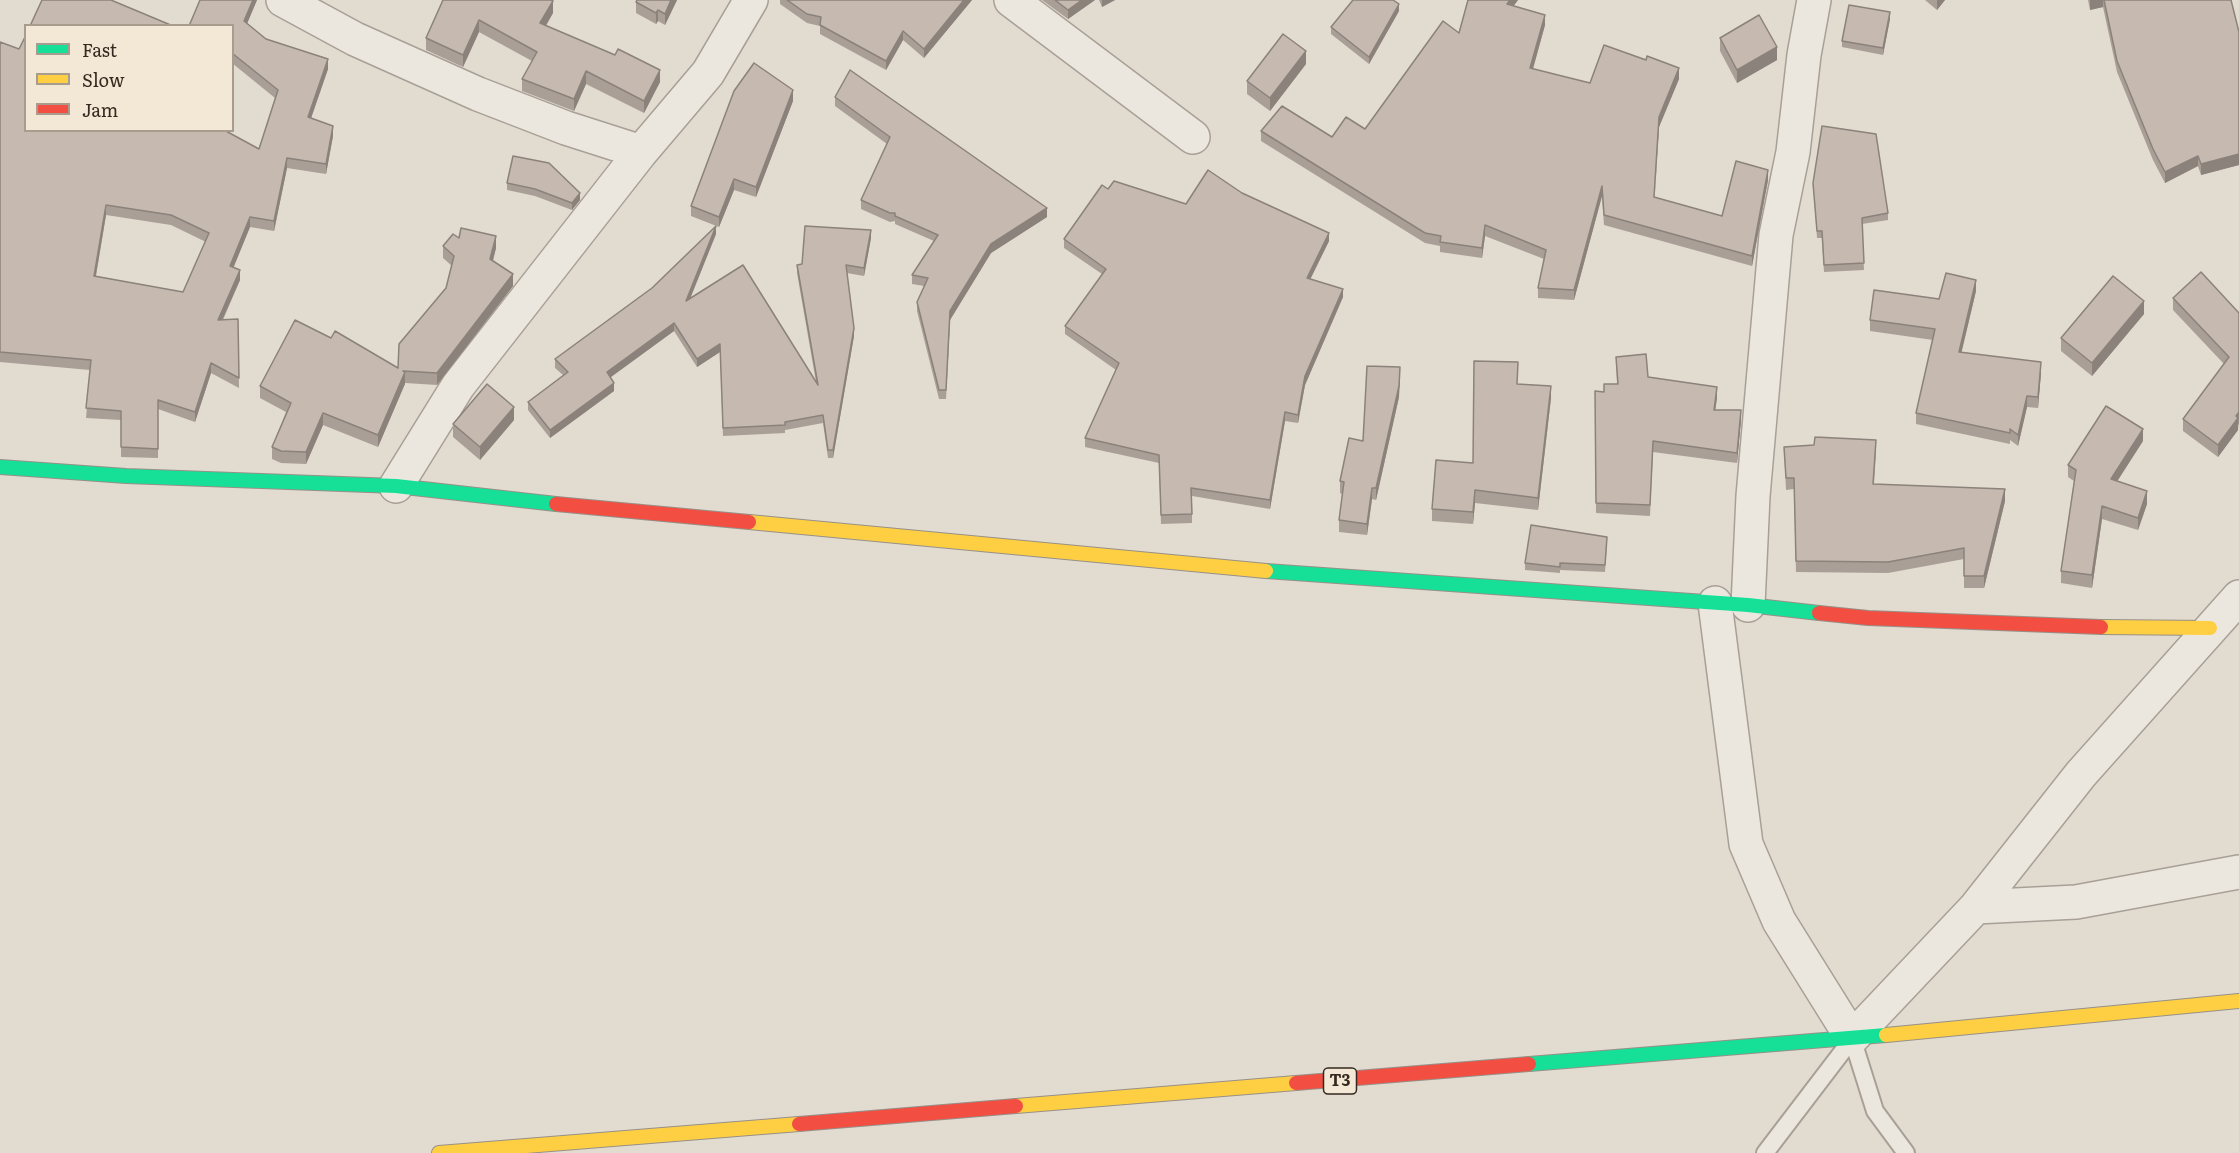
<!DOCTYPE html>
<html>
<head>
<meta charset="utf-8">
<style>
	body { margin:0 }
	#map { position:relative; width:2239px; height:1153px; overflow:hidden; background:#e2dbcf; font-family:Literata,serif }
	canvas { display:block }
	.legend { position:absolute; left:24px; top:24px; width:210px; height:108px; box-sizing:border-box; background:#f2e8d5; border:2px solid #a79c8d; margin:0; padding:8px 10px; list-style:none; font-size:18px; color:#362920 }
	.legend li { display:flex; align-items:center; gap:12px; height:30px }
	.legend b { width:30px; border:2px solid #a79c8d }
</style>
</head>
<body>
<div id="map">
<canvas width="2239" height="1153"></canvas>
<ul class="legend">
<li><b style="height:8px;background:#16e098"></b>Fast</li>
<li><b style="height:8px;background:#ffcf43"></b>Slow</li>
<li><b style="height:8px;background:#f24e42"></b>Jam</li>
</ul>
</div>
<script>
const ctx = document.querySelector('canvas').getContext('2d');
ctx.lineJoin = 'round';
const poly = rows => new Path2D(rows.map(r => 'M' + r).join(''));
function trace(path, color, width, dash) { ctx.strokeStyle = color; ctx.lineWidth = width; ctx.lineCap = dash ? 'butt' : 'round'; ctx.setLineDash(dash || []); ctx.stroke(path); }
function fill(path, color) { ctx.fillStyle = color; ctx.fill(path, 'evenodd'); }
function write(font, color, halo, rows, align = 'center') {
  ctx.font = font + ' Literata,serif'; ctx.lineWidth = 4.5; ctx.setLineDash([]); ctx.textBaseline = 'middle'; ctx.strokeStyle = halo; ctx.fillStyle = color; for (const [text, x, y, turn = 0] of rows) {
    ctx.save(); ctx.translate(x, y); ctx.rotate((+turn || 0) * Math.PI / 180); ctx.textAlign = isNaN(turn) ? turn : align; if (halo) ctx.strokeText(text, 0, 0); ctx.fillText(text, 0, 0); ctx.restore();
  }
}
const lane = poly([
	[1852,1038,1875,1111,1906,1153],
	[1765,1153,1852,1039]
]);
const street = poly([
	[283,0,355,39,478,94,566,128,641,152],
	[1011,0,1193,137],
	[396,486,458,386,641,152,708,73,751,0],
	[1715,603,1746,844,1779,921,1852,1038,1976,907,2081,774,2239,597],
	[1748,605,1753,496,1776,235,1793,152,1804,55,1814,0],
	[1976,907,2076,902,2239,872]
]);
const fast = poly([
	[0,467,126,476,396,486,556,504],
	[1266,571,1748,605,1819,613],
	[1529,1064,1886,1035]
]);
const slow = poly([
	[749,522,1266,571],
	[2101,627,2210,628],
	[1886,1035,2239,1001],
	[1016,1106,1296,1083],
	[439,1153,799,1124]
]);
const jam = poly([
	[556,504,749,522],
	[1819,613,1868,618,2101,627],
	[1296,1083,1529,1064],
	[799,1124,1016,1106]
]);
trace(lane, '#a8a097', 20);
trace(street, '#a8a097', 36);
trace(fast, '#979088', 16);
trace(slow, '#979088', 16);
trace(jam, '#979088', 16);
trace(lane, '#ebe7df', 16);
trace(street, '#ebe7df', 33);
trace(fast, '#16e098', 14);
trace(slow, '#ffcf43', 14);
trace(jam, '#f24e42', 14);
fill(poly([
	[200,0,257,0,247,23,266,39,328,69,311,118,333,136,326,174,287,168,274,231,250,227,233,268,240,280,223,320,238,319,239,388,211,373,195,422,158,409,158,458,121,457,121,420,86,418,90,370,0,362,0,42,259,149,275,98,232,63,232,26],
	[106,215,171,225,206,242,183,292,96,276],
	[443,0,553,13,546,26,660,82,644,113,586,84,574,111,522,91,522,79,532,61,479,32,463,67,426,50,426,38],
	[677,0,665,25,658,21,656,24,636,13,636,2],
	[780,0,972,0,924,58,903,40,886,70,820,34,820,26,807,23,780,4],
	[1042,0,1095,0,1068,19],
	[1099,0,1115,0,1102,7],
	[1468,0,1518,0,1513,6,1545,25,1533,69,1590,83,1679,79,1659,127,1654,197,1722,216,1768,180,1752,266,1604,225,1602,196,1574,300,1538,298,1538,288,1544,259,1485,236,1482,258,1440,252,1440,246,1425,243,1261,141,1261,131,1332,137,1365,129,1459,33],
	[1925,0,1945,0,1937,10],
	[2088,0,2231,0,2239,32,2239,165,2201,175,2198,166,2165,183,2153,160,2117,72,2103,7,2090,10],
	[1399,11,1369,64,1331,34,1331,27],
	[1890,19,1883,55,1842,47,1842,41],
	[1720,38,1777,60,1737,83,1720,51],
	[1306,64,1270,111,1247,94,1247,81],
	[835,97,1047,217,991,253,950,320,946,399,939,399,917,311,917,302,924,286,912,284,912,275,934,241,895,224,895,221,890,222,861,209,861,200,887,144,835,106],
	[793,101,756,197,734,190,719,227,691,216,691,206],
	[507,183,580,200,572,210,535,196,507,190],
	[1813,183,1888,213,1888,220,1862,224,1864,270,1824,272,1822,238,1817,238],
	[1108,189,1186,204,1242,193,1329,241,1310,279,1343,297,1305,385,1298,423,1285,421,1270,509,1192,496,1192,523,1161,524,1159,463,1085,447,1085,438,1116,370,1065,334,1065,326,1102,274,1064,248,1064,239],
	[716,234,690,298,816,382,797,273,797,265,802,264,871,238,864,276,847,273,854,336,833,458,828,458,823,423,785,430,785,433,723,436,720,352,697,367,674,331,610,377,614,391,550,438,528,410,528,402,563,375,555,368,555,359,652,288],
	[459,238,496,248,493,261,513,286,437,385,405,383,378,447,323,425,306,464,281,463,272,459,272,447,286,412,260,398,260,386,331,338,398,368,446,288,452,266,443,258,443,246],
	[1976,291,1961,353,2041,373,2038,408,2027,407,2018,446,2010,440,2010,444,1916,424,1916,413,1933,340,1870,331,1870,320,1939,299],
	[2173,298,2239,313,2239,424,2238,425,2238,430,2218,457,2183,431,2183,419,2224,364,2173,310],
	[2144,314,2092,376,2061,351,2061,338],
	[1616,357,1648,377,1717,398,1715,410,1741,420,1737,463,1653,452,1650,516,1596,513,1595,391,1604,392,1617,384],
	[1400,379,1399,397,1376,500,1372,499,1367,535,1339,532,1339,520,1342,494,1340,493,1340,481],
	[1517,384,1551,398,1538,510,1475,503,1473,524,1432,521,1432,509,1473,463],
	[514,420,480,460,453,437,453,424],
	[2143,441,2117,481,2147,504,2138,530,2102,519,2092,588,2061,583,2061,571,2074,481,2068,477,2068,465],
	[1784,447,1876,452,1874,484,2005,501,1984,588,1964,588,1964,559,1888,573,1796,572,1794,489,1786,490],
	[1607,544,1605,572,1560,570,1560,573,1525,570,1525,563]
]), '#aa9f97');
fill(poly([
	[253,0,257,0,244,31,244,21],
	[671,0,677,0,665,25,665,14],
	[964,0,972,0,924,58,924,49],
	[1082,0,1095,0,1068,19,1068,10],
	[1102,0,1115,0,1102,7],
	[1510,0,1518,0,1507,15,1507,4],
	[1937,0,1945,0,1937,10],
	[2090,0,2103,0,2103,7,2090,10],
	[553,1,553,13,540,35,540,23],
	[1399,4,1399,11,1369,64,1369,57],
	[658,10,658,21,656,24,656,13],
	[1890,12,1890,19,1883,55,1883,48],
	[1545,15,1545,25,1530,79,1530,68],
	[479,20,479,32,463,67,463,55],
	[903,31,903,40,886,70,886,61],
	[1777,47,1777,60,1737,83,1737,70],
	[1306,51,1306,64,1270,111,1270,98],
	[328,59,328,69,308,127,308,117],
	[1679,68,1679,79,1659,127,1654,207,1659,117],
	[660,70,660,82,644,113,644,101],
	[586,71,586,84,574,111,574,99],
	[793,90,793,101,756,197,756,187],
	[333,126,333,136,326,174,326,164],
	[2239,154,2239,165,2201,175,2201,164],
	[2198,156,2198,166,2165,183,2165,172],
	[287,158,287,168,274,231,274,221],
	[1768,170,1768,180,1752,266,1752,256],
	[734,179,734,190,719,227,719,217],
	[1602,186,1602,196,1574,300,1574,290],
	[580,193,580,200,572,210,572,203],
	[106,205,106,215,94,286,94,276],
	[1047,208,1047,217,991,253,950,320,946,399,950,311,991,244],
	[250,217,250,227,230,276,230,266],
	[1485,225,1485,236,1482,258,1482,248],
	[716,226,716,234,686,309,686,301],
	[871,230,871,238,864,276,864,268],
	[1329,233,1329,241,1307,286,1307,278],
	[496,236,496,248,490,271,490,259],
	[240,270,240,280,218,329,218,320],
	[513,274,513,286,437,385,437,373],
	[1976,280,1976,291,1959,363,1959,352],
	[1343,289,1343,297,1305,385,1298,423,1298,415,1305,376],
	[2144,301,2144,314,2092,376,2092,363],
	[674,323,674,331,607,380,607,372],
	[854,328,854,336,833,458,833,450],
	[720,344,720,352,697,367,697,359],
	[2041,362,2041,373,2038,408,2038,397],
	[211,363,211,373,195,422,195,412],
	[1400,367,1399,397,1376,500,1376,488],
	[405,372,405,384,378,447,378,435],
	[614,383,614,391,550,438,550,430],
	[1551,386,1551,398,1538,510,1538,498],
	[1717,387,1717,398,1714,420,1714,410],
	[2027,396,2027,407,2018,446,2018,435],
	[514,407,514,420,480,460,480,447],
	[1741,410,1741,420,1737,463,1737,453],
	[1285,412,1285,421,1270,509,1270,500],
	[2239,412,2238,430,2218,457,2218,445],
	[323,413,323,425,306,464,306,452],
	[2143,429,2143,441,2111,491,2111,479],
	[1372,488,1372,499,1367,535,1367,524],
	[2005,489,2005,501,1984,588,1984,576],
	[1475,490,1475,503,1473,524,1473,512],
	[2147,491,2147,504,2138,530,2138,518],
	[2102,506,2102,519,2092,588,2092,575]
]), '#8b827b');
const building = poly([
	[42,0,111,0,173,26,30,26,42,0],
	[200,0,253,0,244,21,266,39,328,59,308,117,333,126,326,164,287,158,274,221,250,217,230,266,240,270,218,320,238,319,239,378,211,363,195,412,158,400,158,449,121,447,121,411,86,408,91,360,0,352,0,42,19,49,26,35,26,130,224,130,259,149,278,90,232,53,232,26,189,26,200,0],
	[106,205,171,215,209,233,183,292,94,276,106,205],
	[443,0,551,0,553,1,540,23,615,55,618,49,660,70,644,101,586,71,574,99,522,79,537,52,479,20,463,55,426,38,443,0],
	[637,0,671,0,665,14,658,10,656,13,636,2,637,0],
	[787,0,964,0,924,49,903,31,886,61,820,25,821,17,807,14,787,0],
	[1055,0,1082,0,1068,10,1055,0],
	[1353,0,1393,0,1399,4,1369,57,1331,27,1353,0],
	[1468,0,1510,0,1507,4,1545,15,1530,68,1590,83,1604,45,1646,60,1647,56,1679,68,1659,117,1654,197,1722,216,1736,161,1768,170,1752,256,1604,215,1602,186,1574,290,1538,288,1546,250,1485,225,1482,248,1440,242,1441,236,1425,233,1261,131,1282,106,1332,137,1346,117,1365,129,1443,21,1459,33,1468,0],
	[2104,0,2231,0,2239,32,2239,154,2201,164,2198,156,2165,172,2153,149,2117,61,2104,0],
	[1849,5,1890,12,1883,48,1842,41,1849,5],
	[1759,15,1777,47,1737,70,1720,38,1759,15],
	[1283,34,1306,51,1270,98,1247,81,1283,34],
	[754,63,793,90,756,187,734,179,719,217,691,206,734,91,754,63],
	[850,70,1047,208,991,244,950,311,946,390,939,390,917,302,928,278,912,275,938,235,895,216,895,213,890,213,861,200,890,137,835,97,850,70],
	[1822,126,1876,134,1888,213,1862,218,1864,263,1824,265,1822,231,1817,231,1813,183,1822,126],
	[513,156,549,163,580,193,572,203,535,189,507,183,513,156],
	[1208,170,1242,193,1329,233,1307,278,1343,289,1305,376,1298,415,1285,412,1270,500,1191,488,1192,514,1161,515,1159,455,1085,438,1119,363,1065,326,1106,269,1064,239,1102,185,1108,189,1114,181,1186,204,1208,170],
	[716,226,686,301,743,265,818,385,797,265,802,264,805,226,871,230,864,268,846,265,854,328,833,450,828,450,823,415,785,422,785,425,723,428,720,344,697,359,674,323,607,372,614,383,550,430,528,402,568,372,555,359,652,288,716,226],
	[461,228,496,236,490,259,513,274,437,373,403,371,405,372,378,435,323,413,306,452,281,451,272,447,291,403,260,386,295,320,331,338,335,331,398,368,399,344,446,288,454,256,443,246,453,234,459,238,461,228],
	[2201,272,2239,313,2239,412,2236,416,2238,418,2218,445,2183,419,2229,357,2173,298,2201,272],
	[1946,273,1976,280,1959,352,2041,362,2038,397,2027,396,2018,435,2010,429,2010,433,1916,413,1935,329,1870,320,1874,290,1939,299,1946,273],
	[2113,276,2144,301,2092,363,2061,338,2113,276],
	[1646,354,1648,377,1717,387,1714,410,1741,410,1737,453,1653,441,1650,505,1596,503,1595,391,1604,392,1604,384,1618,384,1616,357,1646,354],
	[1474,361,1518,362,1517,384,1551,386,1538,498,1475,490,1473,512,1432,509,1436,460,1473,463,1474,361],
	[1367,366,1400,367,1399,386,1376,488,1372,488,1367,524,1339,520,1344,482,1340,481,1349,438,1363,441,1367,366],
	[487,384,514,407,480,447,453,424,487,384],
	[2106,406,2143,429,2111,479,2147,491,2138,518,2102,506,2092,575,2061,571,2076,470,2068,465,2106,406],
	[1815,437,1876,440,1873,484,2005,489,1984,576,1964,576,1964,548,1888,562,1796,561,1794,478,1786,478,1784,447,1814,445,1815,437],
	[1531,525,1607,537,1605,565,1560,563,1560,567,1525,563,1531,525]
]);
fill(building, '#c6b9b0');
trace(building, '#8b827b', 1.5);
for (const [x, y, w] of [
	[1340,1081,33]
]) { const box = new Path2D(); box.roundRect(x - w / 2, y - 13, w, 26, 4.5); ctx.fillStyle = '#f2e8d5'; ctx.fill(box); trace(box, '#362920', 1.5); }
write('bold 16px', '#362920', null, [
	["T3",1340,1081]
]);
</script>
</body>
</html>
